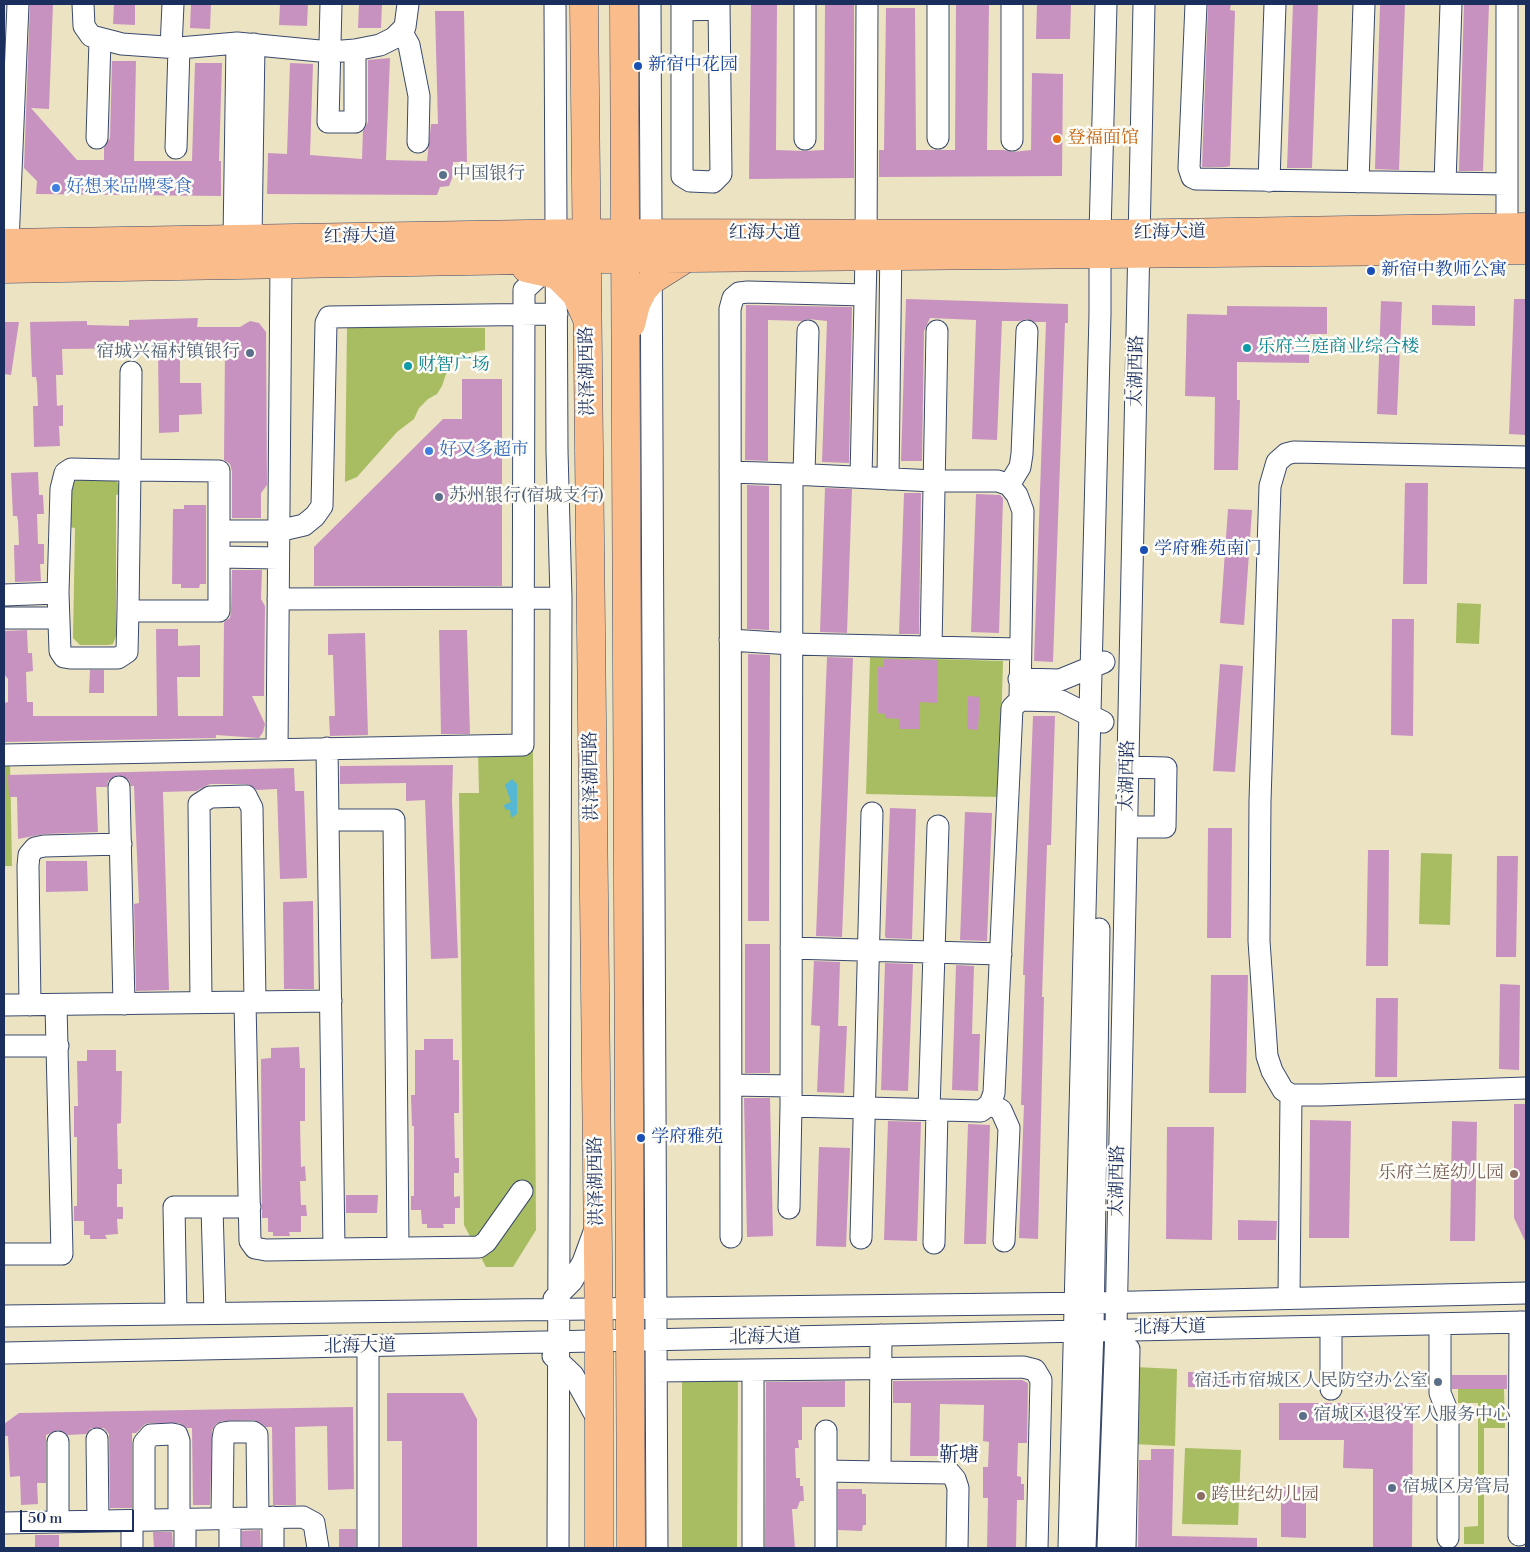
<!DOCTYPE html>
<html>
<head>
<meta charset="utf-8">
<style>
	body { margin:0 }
	#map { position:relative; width:1530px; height:1552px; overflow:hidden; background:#ece3c3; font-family:"Libre Bodoni",serif }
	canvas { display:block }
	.frame { position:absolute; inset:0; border:5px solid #1b2f5e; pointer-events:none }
	.scale { position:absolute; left:20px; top:1510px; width:114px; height:22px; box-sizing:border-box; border:2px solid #1b2f5e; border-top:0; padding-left:6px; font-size:15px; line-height:18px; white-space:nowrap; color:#1b2f5e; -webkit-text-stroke:4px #fdfcf7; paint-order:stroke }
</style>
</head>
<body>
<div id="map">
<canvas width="1530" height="1552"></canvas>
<div class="frame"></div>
<div class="scale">50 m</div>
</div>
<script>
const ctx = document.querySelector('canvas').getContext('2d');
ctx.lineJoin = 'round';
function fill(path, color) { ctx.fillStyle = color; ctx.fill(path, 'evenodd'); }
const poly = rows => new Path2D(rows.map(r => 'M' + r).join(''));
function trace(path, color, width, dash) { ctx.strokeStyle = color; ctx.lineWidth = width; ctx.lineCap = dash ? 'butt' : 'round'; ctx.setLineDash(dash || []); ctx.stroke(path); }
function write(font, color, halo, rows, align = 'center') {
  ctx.font = font + ' "Libre Bodoni","Noto Serif SC",serif'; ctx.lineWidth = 5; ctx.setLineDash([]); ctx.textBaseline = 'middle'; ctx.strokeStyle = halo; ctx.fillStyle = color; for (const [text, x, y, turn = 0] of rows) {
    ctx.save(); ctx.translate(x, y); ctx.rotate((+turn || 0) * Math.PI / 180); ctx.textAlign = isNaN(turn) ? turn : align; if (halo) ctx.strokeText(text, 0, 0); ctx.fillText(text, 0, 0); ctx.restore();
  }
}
fill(poly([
	[347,327,485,328,485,350,464,354,446,374,442,386,437,394,428,399,419,408,414,419,397,432,357,477,345,482],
	[80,479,114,479,121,486,121,494,116,495,116,636,113,644,108,645,80,645,73,638,75,528,69,527,71,483],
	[1457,603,1481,604,1479,644,1456,643],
	[870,657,1003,661,999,797,866,794],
	[533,750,536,1230,513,1267,486,1267,464,1225,459,793,479,793,478,751],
	[4,762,10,762,12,866,4,866],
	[1421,853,1452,854,1450,925,1419,924],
	[1135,1367,1177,1369,1175,1446,1132,1444],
	[738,1376,737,1548,682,1548,682,1377],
	[1458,1389,1504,1389,1505,1428,1484,1428,1484,1544,1464,1544,1464,1527,1478,1526,1478,1403,1458,1403],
	[1185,1448,1241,1450,1238,1525,1182,1524]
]), '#a8bd62');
fill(poly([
	[512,779,517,784,517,814,511,818,510,810,505,809,504,805,511,802,505,785]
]), '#56b8d5');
fill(poly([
	[30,4,53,4,49,109,31,108,77,160,104,160,104,148,110,138,112,61,136,61,134,161,192,161,195,63,222,63,219,161,221,161,221,196,36,194,37,181,24,168],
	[114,4,135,4,135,25,113,24],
	[191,4,211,4,210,29,190,28],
	[280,4,308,4,307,26,279,25],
	[359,4,382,4,381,28,358,28],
	[751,4,777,4,776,150,805,151,824,150,825,4,854,4,854,178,749,179],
	[956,4,989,4,987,150,1004,150,1012,152,1031,150,1032,73,1063,74,1062,176,879,177,879,150,884,150,886,8,915,8,916,150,955,150],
	[1037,4,1071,4,1070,39,1036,39],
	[1208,4,1231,4,1230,10,1235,11,1230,166,1226,167,1202,167],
	[1293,4,1318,4,1312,168,1287,168],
	[1380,4,1405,4,1399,170,1375,169],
	[1464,4,1489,4,1483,171,1459,171],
	[435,11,464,11,467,162,453,162,453,176,449,186,440,187,437,195,267,194,268,153,287,154,290,63,313,64,310,155,362,159,363,131,368,122,368,60,390,58,386,160,427,161,431,124,438,124],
	[906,299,1068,304,1068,323,1065,323,1053,662,1034,661,1046,322,1035,322,1027,319,1020,321,1002,321,997,440,972,439,976,320,930,318,924,331,922,461,901,461],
	[1514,299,1526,299,1526,435,1509,434],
	[1381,301,1402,302,1397,415,1377,414],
	[746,305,852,307,849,463,822,462,827,321,808,319,801,321,768,320,768,461,745,460],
	[1432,305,1475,306,1475,326,1432,325],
	[1227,306,1327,307,1327,334,1309,334,1309,363,1237,362,1237,400,1240,400,1238,470,1214,470,1215,397,1185,396,1187,314,1227,315],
	[198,318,197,327,240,327,250,321,259,323,266,332,267,485,261,493,261,518,232,518,232,471,230,464,224,460,225,347,180,348,180,383,201,383,202,414,179,415,179,432,159,433,158,348,62,349,63,375,56,375,57,406,63,405,63,426,59,426,60,446,34,447,33,406,38,406,37,383,36,377,32,377,30,322,87,321,87,325,129,326,129,320],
	[4,322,19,322,11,375,4,374],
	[462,379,502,379,502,586,314,586,314,547,443,419,462,419],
	[38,472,39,495,43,495,44,514,37,514,38,544,44,544,44,564,40,564,41,581,15,582,14,545,19,545,18,521,17,516,13,516,11,473],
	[1405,483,1428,483,1427,584,1403,584],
	[747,485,769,486,769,630,747,629],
	[825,488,852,489,847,633,820,632],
	[904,493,921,493,919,634,899,634],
	[976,494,1000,495,1003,498,999,633,971,632],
	[184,505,206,505,206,584,200,584,199,588,181,588,181,584,172,584,173,509,184,509],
	[1228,509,1252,510,1244,625,1220,623],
	[232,570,262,570,261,599,265,606,264,696,252,696,265,724,263,732,259,738,216,735,216,738,4,742,4,703,8,702,8,679,4,674,4,631,27,630,28,653,32,653,33,671,26,672,27,702,33,702,33,716,157,716,156,629,178,629,178,646,200,645,200,677,177,677,178,716,223,716,224,622,230,618,231,611],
	[1392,619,1414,619,1413,736,1391,735],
	[439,630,467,630,470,734,441,734],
	[365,633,368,735,330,736,329,716,335,716,333,655,328,655,328,634],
	[748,654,770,655,769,921,748,921],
	[827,657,853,658,842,937,816,936],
	[884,659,938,660,937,703,920,702,920,729,899,729,899,719,885,718,885,714,878,713,878,667,883,667],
	[1220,664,1243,666,1235,772,1213,771],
	[90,670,104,670,104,693,89,693],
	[968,696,980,697,978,730,967,729],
	[1033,716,1055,716,1051,845,1047,845,1042,997,1044,997,1038,1239,1019,1238,1024,1105,1021,1105,1025,975,1023,975],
	[453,765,452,800,458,958,431,959,425,800,406,801,406,783,340,784,340,766],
	[294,768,295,791,304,791,307,878,280,879,277,789,257,790,246,784,210,784,196,791,163,792,169,990,136,991,134,904,139,903,134,786,131,786,129,780,118,775,108,781,107,787,96,787,98,832,44,834,18,839,17,797,9,797,8,775],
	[890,808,916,809,912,939,886,938,885,936],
	[965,812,992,813,987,941,960,940],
	[1208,828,1232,828,1231,938,1207,938],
	[1368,850,1389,850,1388,966,1366,966],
	[1497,856,1518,856,1516,957,1496,957],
	[46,861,87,861,88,891,46,892],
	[313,901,314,989,284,989,283,902],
	[745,944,770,944,770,1073,745,1073],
	[814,961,840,962,838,1026,847,1026,844,1093,817,1092,820,1026,811,1025],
	[885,963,913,964,908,1091,881,1090],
	[956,965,974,966,972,1034,980,1034,978,1091,952,1090],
	[1211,975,1248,975,1246,1093,1209,1093],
	[1500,984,1520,985,1519,1070,1499,1069],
	[1376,998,1398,998,1397,1077,1375,1077],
	[424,1039,453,1039,453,1060,459,1060,459,1113,454,1113,455,1158,459,1158,459,1173,454,1173,454,1197,460,1196,460,1208,455,1208,455,1224,443,1224,444,1228,427,1228,427,1224,422,1224,421,1210,411,1210,411,1196,414,1196,414,1126,412,1126,411,1095,415,1095,415,1050,424,1050],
	[299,1047,300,1068,305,1068,305,1121,300,1121,301,1167,305,1166,306,1181,300,1181,301,1205,306,1205,307,1216,301,1216,301,1232,289,1232,290,1236,273,1236,273,1232,268,1232,268,1218,262,1218,261,1059,271,1058,271,1048],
	[87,1050,116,1050,116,1071,122,1071,121,1123,117,1124,118,1169,122,1169,122,1184,117,1184,117,1207,123,1207,123,1219,117,1219,118,1234,105,1235,107,1239,90,1239,90,1235,84,1235,84,1221,74,1221,74,1206,77,1206,77,1137,74,1137,74,1106,78,1106,77,1061,87,1061],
	[744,1098,770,1098,773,1236,747,1237],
	[1514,1104,1526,1104,1526,1243,1514,1218],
	[1310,1120,1351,1121,1349,1238,1309,1238],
	[888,1121,921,1122,917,1241,884,1240],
	[1452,1121,1477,1122,1475,1241,1450,1241],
	[968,1124,990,1125,986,1244,964,1244],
	[1167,1127,1214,1127,1212,1240,1166,1239],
	[819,1147,850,1148,846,1247,816,1246],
	[346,1195,378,1195,377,1213,346,1213],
	[1238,1220,1277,1221,1276,1240,1238,1240],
	[1188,1372,1222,1373,1222,1376,1229,1376,1234,1384,1229,1388,1188,1387],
	[1452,1375,1507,1375,1507,1389,1452,1389],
	[1022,1380,1028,1383,1027,1443,1018,1443,1017,1476,1021,1477,1021,1484,1024,1484,1024,1500,1017,1500,1016,1548,987,1548,988,1498,983,1498,983,1467,988,1467,989,1442,983,1441,984,1405,940,1404,939,1456,910,1456,911,1403,893,1403,893,1381],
	[845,1381,845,1407,802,1407,802,1440,798,1440,799,1448,795,1448,796,1478,800,1478,800,1486,803,1486,804,1501,800,1501,797,1509,792,1509,795,1548,765,1548,766,1382],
	[387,1393,463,1393,477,1419,477,1548,402,1548,402,1441,387,1441],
	[1279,1403,1413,1403,1412,1548,1373,1548,1373,1469,1343,1468,1344,1440,1279,1440],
	[353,1407,354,1489,328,1490,327,1426,295,1427,296,1505,273,1505,272,1427,266,1427,254,1420,222,1421,216,1424,212,1430,210,1505,193,1505,192,1428,187,1428,179,1423,150,1423,145,1424,136,1433,132,1433,132,1508,110,1508,109,1434,104,1428,91,1428,86,1434,68,1435,58,1430,46,1435,46,1483,37,1483,38,1504,21,1505,20,1476,10,1477,8,1436,4,1436,4,1424,19,1413],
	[1151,1449,1174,1449,1172,1536,1257,1538,1257,1548,1138,1548,1139,1460,1151,1460],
	[1281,1487,1306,1487,1306,1538,1281,1537],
	[838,1489,862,1489,862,1494,866,1494,866,1525,863,1525,862,1531,838,1530],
	[339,1529,356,1529,356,1548,339,1548],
	[260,1530,261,1548,242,1548,242,1531],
	[153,1532,172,1532,173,1548,154,1548],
	[35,1535,59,1535,59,1548,35,1548]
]), '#c892c0');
const minor = poly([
	[83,4,84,26,91,36,122,44,179,48,237,43,330,52,355,50,380,45,394,38,405,27,408,4],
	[331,4,328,122,355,122,355,50],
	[555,4,557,451,561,598,558,1548],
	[650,4,657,1548],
	[682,4,682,176,690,181,713,182,721,174,719,4],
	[805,4,805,139],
	[938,4,938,138],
	[1196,4,1189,168,1192,177,1196,179,1506,184],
	[682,10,719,9],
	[401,31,409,45,419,96,418,142],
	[237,43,234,239,238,253],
	[171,48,173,4],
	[97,138,100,40],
	[1012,140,1012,4],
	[176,148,179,48],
	[1269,181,1275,4],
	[1358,182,1364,4],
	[1445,183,1451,4],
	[1507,227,1507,4],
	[8,243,18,4],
	[246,253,251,239,254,44],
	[1526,457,1294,452,1286,454,1277,462,1270,486,1260,801,1259,941,1267,1056,1272,1071,1283,1090,1291,1095,1322,1095,1526,1088],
	[730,472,792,474],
	[804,474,808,331],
	[861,477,866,257,867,4],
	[888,479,891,241],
	[1009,485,1020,467,1022,454,1027,331],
	[219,531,278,531,304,525,315,516,322,506,326,323,329,317,557,314],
	[219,557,278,558],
	[4,595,58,593],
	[278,599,561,598],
	[128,611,219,611,219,471,130,470,114,470,71,469,65,473,61,489,58,593,60,651,64,657,70,658,118,658,127,652,128,611,130,470,131,372],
	[4,618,58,618],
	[730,640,792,644,1019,649],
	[931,647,937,331],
	[1019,679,1060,680,1104,662],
	[1020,700,1023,511,1017,495,1009,485,998,481,934,481,792,474,791,1106,981,1111,990,1104,994,1093,1012,708,1020,700,1061,701,1103,722],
	[327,748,334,1249],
	[277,749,281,264],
	[4,755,523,745,524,290,553,263],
	[119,787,124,1004],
	[328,820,394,820,398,1248],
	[1127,827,1165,827,1166,768,1128,767],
	[791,948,1001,954],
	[201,1002,199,804,210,797,246,796,252,808,255,1002],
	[245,1002,250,1241,255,1248,266,1250,479,1247,486,1242,522,1191],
	[4,1005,331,1001],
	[30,1005,28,866,29,855,35,848,44,846,121,844],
	[4,1046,58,1046],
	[731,1085,791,1086],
	[990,1104,1001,1110,1009,1128,1004,1241],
	[929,1110,938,826],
	[212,1207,250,1207],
	[789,1208,791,1106],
	[731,1237,730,309,733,298,739,293,748,292,865,295],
	[861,1238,872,813],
	[934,1243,937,1110],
	[4,1254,62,1254,56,1005],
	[1289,1298,1291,1095],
	[554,1299,572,1281,583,1262,594,1232],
	[176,1314,174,1207,212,1207,215,1313],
	[4,1316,1093,1303,1526,1293],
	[1440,1324,1440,1393,1448,1413,1448,1538],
	[368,1347,368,1548],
	[4,1353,1526,1322],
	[553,1356,573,1375,598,1420],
	[657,1371,1023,1367,1035,1370,1041,1380,1037,1548],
	[1331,1389,1331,1326],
	[97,1439,98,1521],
	[58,1442,58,1522],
	[826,1471,880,1472,881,1335],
	[880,1472,950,1473,955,1479,958,1488,957,1548],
	[273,1517,273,1548],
	[222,1518,223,1439,224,1433,231,1432,253,1432,257,1435,258,1518],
	[230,1518,230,1548],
	[144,1520,144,1443,151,1435,172,1434,177,1435,179,1441,179,1519],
	[4,1523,303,1517,314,1523,318,1548],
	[1519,1535,1520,1322],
	[132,1548,132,1521],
	[185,1548,185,1519],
	[753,1548,753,1370],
	[826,1548,826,1431],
	[1069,1548,1100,314,1100,234,1106,4],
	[1085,1548,1093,1330,1099,929],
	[1108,1548,1116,1329,1144,4],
	[1125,1548,1129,1349]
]);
const major = poly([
	[584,4,599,1342,599,1548],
	[624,4,631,1548],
	[4,243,586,233,1111,234,1526,227],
	[526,268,557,275,576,294,586,317],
	[4,269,586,259,1526,250],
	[631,324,636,304,643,290,652,280,685,259]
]);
trace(minor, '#3a4a6d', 23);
trace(major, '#3a4a6d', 29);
trace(minor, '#fff', 21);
trace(major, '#f9bc8a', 28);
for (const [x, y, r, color] of [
	[638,66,5,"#1a4fb4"],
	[1057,139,5,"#e8710a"],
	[443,175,5,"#5c6f8a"],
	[56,188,5,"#3f7fe0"],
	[1371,271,5,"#1a4fb4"],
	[1247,348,5,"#0f9aa8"],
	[250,353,5,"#5c6f8a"],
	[408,366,5,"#0f9aa8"],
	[429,451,5,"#3f7fe0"],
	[439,497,5,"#5c6f8a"],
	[1144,550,5,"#1a4fb4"],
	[641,1138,5,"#1a4fb4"],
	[1514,1174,5,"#8d6e63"],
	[1438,1382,5,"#5c6f8a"],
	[1303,1416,5,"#5c6f8a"],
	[1392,1488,5,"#5c6f8a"],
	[1201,1496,5,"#8d6e63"]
]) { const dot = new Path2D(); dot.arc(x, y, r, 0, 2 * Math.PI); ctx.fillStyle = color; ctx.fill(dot); trace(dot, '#fdfcf7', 2); }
write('18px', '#164399', '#fdfcf7', [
	["新宿中花园",648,66],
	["新宿中教师公寓",1381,271],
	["学府雅苑南门",1154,550],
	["学府雅苑",651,1138]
], 'left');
write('18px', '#c56008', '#fdfcf7', [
	["登福面馆",1067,139]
], 'left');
write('18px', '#4e5e75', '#fdfcf7', [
	["中国银行",453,175],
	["宿城兴福村镇银行",240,353,"right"],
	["苏州银行(宿城支行)",449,497],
	["宿迁市宿城区人民防空办公室",1428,1382,"right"],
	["宿城区退役军人服务中心",1313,1416],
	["宿城区房管局",1402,1488]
], 'left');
write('18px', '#366cbe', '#fdfcf7', [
	["好想来品牌零食",66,188],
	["好又多超市",439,451]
], 'left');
write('18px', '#1b2f5e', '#fdfcf7', [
	["红海大道",1170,233,-1],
	["红海大道",765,234],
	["红海大道",360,237,-1],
	["洪泽湖西路",588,371,-91],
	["太湖西路",1137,371,-89],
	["洪泽湖西路",592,776,-91],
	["太湖西路",1128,776,-89],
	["洪泽湖西路",597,1181,-91],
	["太湖西路",1118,1181,-89],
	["北海大道",1170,1328,-1],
	["北海大道",765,1338,-1],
	["北海大道",360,1347,-1]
]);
write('18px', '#0d838f', '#fdfcf7', [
	["乐府兰庭商业综合楼",1257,348],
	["财智广场",418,366]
], 'left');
write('18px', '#785e54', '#fdfcf7', [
	["乐府兰庭幼儿园",1504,1174],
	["跨世纪幼儿园",1211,1496,"left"]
], 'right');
write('20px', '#1b2f5e', '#fdfcf7', [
	["靳塘",959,1456]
]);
</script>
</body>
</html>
